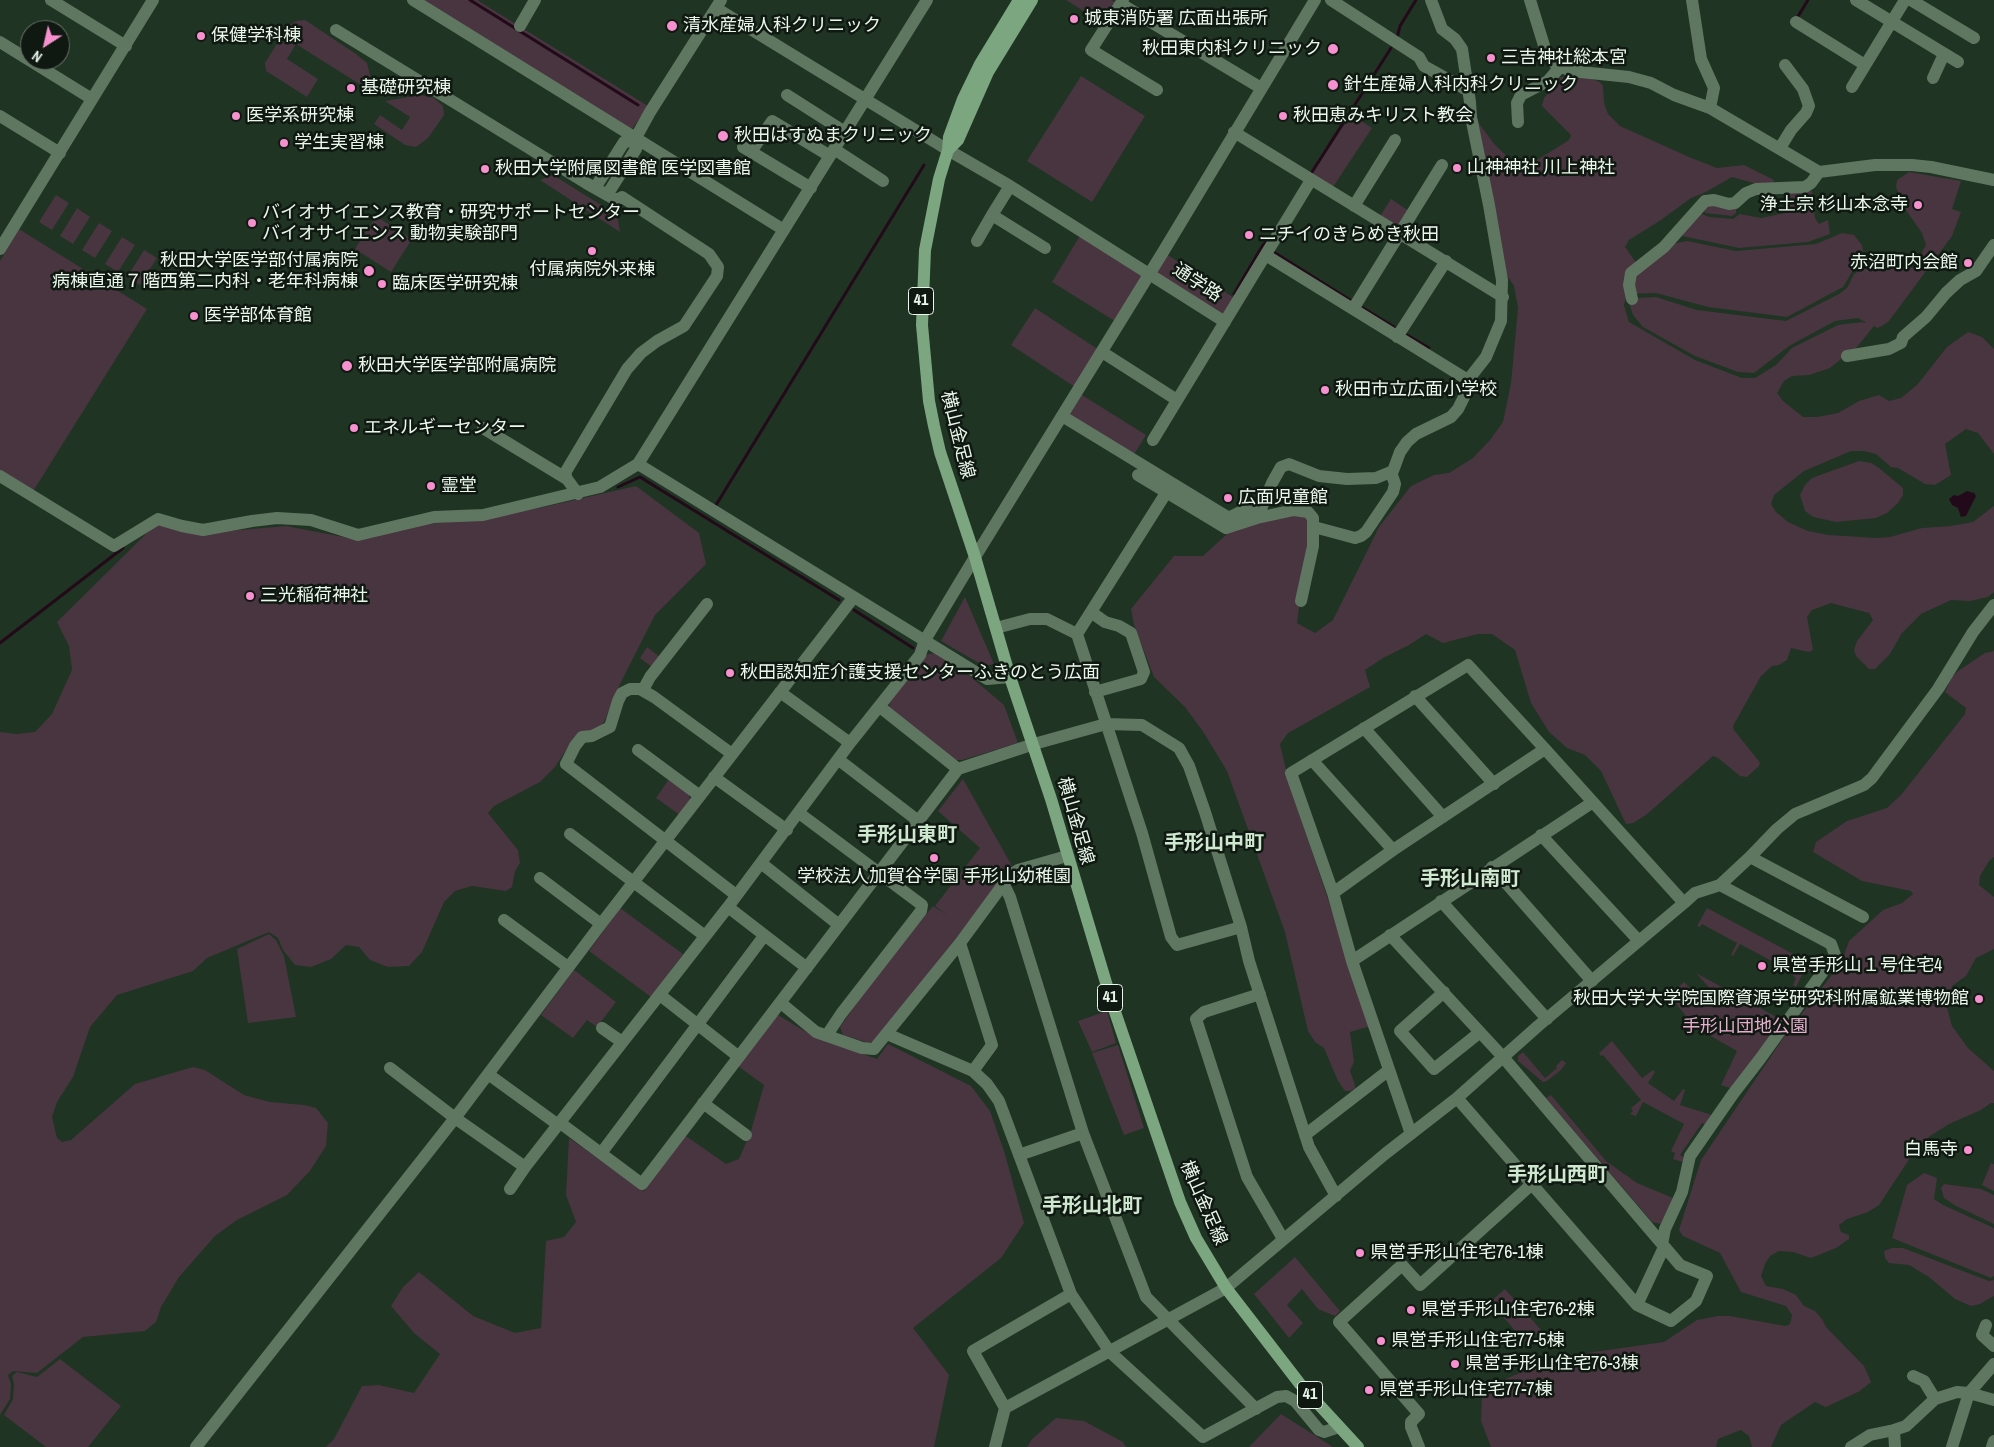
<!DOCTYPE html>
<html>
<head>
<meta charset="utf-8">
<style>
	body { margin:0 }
	#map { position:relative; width:1994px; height:1447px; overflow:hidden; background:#1f3422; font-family:"Archivo Narrow",sans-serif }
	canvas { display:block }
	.north { position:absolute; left:20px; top:20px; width:50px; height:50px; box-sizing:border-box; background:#101911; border:1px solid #677268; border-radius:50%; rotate:215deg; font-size:14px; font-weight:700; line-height:20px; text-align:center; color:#eaf7eb }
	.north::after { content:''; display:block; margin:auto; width:18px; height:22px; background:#f790cf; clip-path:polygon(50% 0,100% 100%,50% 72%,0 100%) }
</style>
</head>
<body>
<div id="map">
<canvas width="1994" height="1447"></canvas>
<div class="north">N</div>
</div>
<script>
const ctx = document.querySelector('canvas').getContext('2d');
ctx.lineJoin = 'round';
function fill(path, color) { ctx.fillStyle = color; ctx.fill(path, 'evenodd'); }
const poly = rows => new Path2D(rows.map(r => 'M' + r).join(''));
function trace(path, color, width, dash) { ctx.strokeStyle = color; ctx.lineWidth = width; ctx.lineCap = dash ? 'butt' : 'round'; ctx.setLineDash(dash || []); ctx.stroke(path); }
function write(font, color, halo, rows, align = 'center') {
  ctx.font = font + ' "Archivo Narrow","Noto Sans JP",sans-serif'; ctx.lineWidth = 5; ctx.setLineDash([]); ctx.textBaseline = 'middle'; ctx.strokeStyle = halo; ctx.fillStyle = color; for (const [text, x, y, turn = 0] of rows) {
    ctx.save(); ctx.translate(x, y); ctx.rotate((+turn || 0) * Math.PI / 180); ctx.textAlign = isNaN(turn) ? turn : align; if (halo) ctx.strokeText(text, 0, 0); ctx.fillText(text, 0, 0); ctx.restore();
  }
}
fill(poly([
	[413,0,477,0,648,106,630,132],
	[1066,0,1112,0,1116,3,1103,23],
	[305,20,356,54,367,63,371,79,372,92,296,44,287,59,318,79,307,97,266,71,265,63,288,26,296,21],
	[1081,76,1145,116,1092,202,1027,161],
	[1569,76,1587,77,1600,82,1603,86,1604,103,1608,114,1620,126,1689,157,1717,168,1744,165,1774,180,1773,184,1764,186,1732,177,1704,193,1691,198,1661,220,1629,240,1625,247,1637,264,1676,243,1687,241,1736,251,1816,244,1842,233,1854,235,1862,245,1863,251,1861,257,1843,287,1787,317,1708,307,1656,293,1627,294,1624,305,1629,322,1695,360,1742,378,1755,378,1776,365,1792,348,1838,325,1862,322,1865,323,1865,322,1858,318,1835,321,1789,346,1754,373,1738,372,1695,356,1643,327,1633,315,1629,303,1637,298,1656,297,1697,310,1786,321,1839,294,1847,288,1854,274,1866,267,1897,262,1906,269,1914,267,1926,245,1922,233,1904,207,1896,187,1897,180,1909,172,1961,181,1952,209,1961,212,1952,236,1889,321,1882,326,1877,328,1874,326,1852,353,1850,352,1830,368,1809,375,1792,376,1784,381,1777,393,1783,401,1803,417,1817,417,1838,413,1859,401,1879,395,1889,401,1901,398,1917,385,1947,347,1968,332,1982,337,1994,349,1994,454,1978,433,1966,429,1945,444,1951,475,1935,485,1925,484,1898,468,1891,467,1876,454,1864,451,1851,451,1804,471,1774,495,1771,504,1776,512,1788,522,1808,531,1829,535,1877,538,1890,537,1922,528,1951,526,1973,522,1994,506,1994,592,1988,597,1970,601,1951,600,1921,614,1902,633,1890,654,1875,669,1869,669,1856,656,1854,650,1857,641,1873,620,1869,613,1831,603,1812,610,1807,617,1813,650,1809,652,1791,648,1787,660,1779,665,1772,666,1761,676,1733,726,1734,730,1758,760,1760,763,1759,766,1747,777,1740,776,1718,758,1713,756,1646,815,1633,823,1626,824,1601,771,1585,755,1567,748,1549,732,1531,703,1515,650,1492,634,1478,634,1443,643,1426,634,1409,645,1383,658,1365,670,1370,687,1288,733,1280,744,1290,787,1371,1026,1350,1032,1354,1062,1350,1071,1355,1085,1355,1089,1350,1091,1345,1091,1338,1081,1324,1048,1315,1042,1308,1031,1285,932,1227,771,1204,733,1185,707,1154,677,1134,625,1131,609,1174,556,1203,556,1228,533,1272,519,1296,514,1308,516,1310,522,1297,623,1315,633,1333,620,1379,527,1411,486,1434,475,1449,473,1473,458,1490,440,1503,422,1511,383,1518,308,1514,286,1506,274,1475,112,1480,125,1495,145,1516,165,1526,167,1569,140,1571,135,1542,106,1544,98,1561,77],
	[420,95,434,98,443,106,444,115,428,138,416,147,405,145,374,124,380,115,402,130,410,117,385,101],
	[1351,114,1372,128,1333,187,1312,174],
	[553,175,617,215,620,232,540,180],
	[1812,191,1815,218,1819,224,1828,220,1830,234,1808,242,1739,248,1682,236,1700,213,1709,217,1733,219,1740,214,1761,218,1790,212,1790,193],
	[56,195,69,203,52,230,39,222],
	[1391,199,1409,211,1401,223,1393,225,1380,216],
	[1708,205,1729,206,1736,209,1736,213,1732,216,1705,213,1704,210],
	[77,208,90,217,73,244,60,236],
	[376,216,412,239,391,272,355,249],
	[99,223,112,231,95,258,82,250],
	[19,229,147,309,32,493,0,471,0,261],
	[1081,234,1149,273,1163,252,1239,301,1224,324,1150,273,1118,323,1052,282],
	[122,237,135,245,118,272,105,264],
	[144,250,157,258,140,285,127,277],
	[1035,308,1102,352,1078,389,1011,345],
	[1082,395,1146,435,1133,456,1069,416],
	[1859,461,1871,463,1879,468,1903,488,1903,495,1898,503,1887,513,1876,518,1836,522,1813,517,1805,511,1800,495,1805,485,1812,478],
	[636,486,699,533,706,564,655,615,620,684,604,722,594,732,575,736,555,767,540,782,494,806,488,813,518,850,520,863,515,871,512,887,506,891,472,886,455,891,444,902,422,952,409,966,388,967,370,960,359,947,346,945,331,959,311,967,295,965,283,950,278,938,269,932,207,958,193,971,117,995,90,1027,73,1077,57,1102,52,1117,57,1138,62,1142,71,1140,135,1084,193,1067,205,1070,244,1095,270,1102,304,1105,316,1108,328,1123,326,1146,310,1171,287,1195,237,1220,215,1236,179,1277,161,1307,156,1322,145,1331,83,1337,37,1373,13,1371,8,1375,11,1384,10,1399,0,1415,0,732,17,734,35,732,52,714,72,670,69,646,57,622,156,524,217,532,286,526,354,539,427,524,472,520,544,507],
	[965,597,994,664,984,666,941,641],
	[647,647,660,657,653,668,640,658],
	[1994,651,1994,857,1989,861,1980,876,1979,885,1994,897,1994,949,1976,958,1966,976,1952,986,1946,1004,1952,1026,1968,1048,1994,1071,1994,1103,1991,1103,1981,1110,1949,1124,1930,1136,1916,1149,1879,1205,1868,1212,1847,1219,1839,1225,1841,1232,1849,1235,1849,1239,1836,1248,1811,1258,1793,1252,1779,1251,1770,1256,1765,1264,1761,1276,1766,1286,1783,1289,1796,1295,1804,1306,1815,1311,1822,1319,1826,1327,1864,1366,1871,1382,1860,1391,1826,1407,1815,1402,1781,1425,1771,1447,1752,1447,1749,1436,1741,1430,1718,1439,1716,1447,1491,1447,1481,1421,1482,1395,1503,1380,1539,1365,1580,1354,1664,1342,1697,1320,1718,1316,1730,1316,1785,1326,1790,1324,1792,1315,1786,1306,1741,1292,1720,1253,1683,1236,1679,1230,1701,1160,1786,1034,1841,963,1849,941,1883,910,1902,903,1913,894,1911,891,1862,881,1813,852,1816,842,1847,821,1887,808,1901,795,1965,714,1966,708,1945,692,1952,677,1958,671,1985,653],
	[934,653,971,677,1004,705,1018,743,962,760,956,760,890,709,889,702,926,655],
	[669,779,689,794,690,801,680,815,656,798],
	[963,779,1012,866,875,1042,866,1042,843,1035,840,1027,878,974,933,906,947,915,935,906,980,848,938,811],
	[620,908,683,954,651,997,589,951],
	[1707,908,1814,965,1811,972,1805,969,1796,987,1793,985,1796,978,1791,974,1792,972,1740,944,1733,956,1731,955,1737,943,1702,924,1700,927,1697,926],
	[269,934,276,940,284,956,296,1017,248,1023,237,949],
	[574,970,616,1002,597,1027,587,1020,573,1038,541,1015],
	[1696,973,1780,1019,1754,1060,1730,1088,1721,1085,1737,1051,1695,1027,1669,995,1684,982,1690,988,1685,993,1695,1005,1712,991],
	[1107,1011,1116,1043,1092,1052,1078,1021],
	[778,1015,816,1038,877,1059,888,1044,971,1086,990,1111,1004,1151,1024,1223,1001,1258,913,1328,949,1375,934,1447,326,1447,334,1439,362,1386,379,1385,414,1393,440,1354,414,1333,391,1306,403,1287,419,1272,473,1316,515,1333,541,1328,546,1241,564,1237,576,1222,566,1195,569,1138,644,1191,686,1136,726,1164,739,1159,751,1131,764,1085,738,1066],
	[1612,1041,1642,1078,1653,1070,1655,1072,1648,1083,1674,1101,1683,1089,1685,1090,1680,1105,1715,1116,1708,1126,1702,1123,1680,1155,1687,1159,1686,1163,1673,1159,1675,1153,1671,1151,1684,1124,1643,1102,1636,1116,1630,1114,1633,1111,1631,1108,1641,1100,1603,1055,1601,1056,1599,1053],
	[1118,1045,1144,1128,1124,1135,1092,1053],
	[1523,1052,1545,1078,1557,1068,1556,1066,1562,1060,1566,1063,1561,1070,1547,1081,1543,1082,1518,1061,1518,1056],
	[1551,1095,1606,1161,1637,1183,1673,1198,1661,1224,1652,1222,1546,1098],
	[1991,1163,1994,1164,1994,1191,1982,1185],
	[1924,1173,1937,1178,1934,1199,1943,1205,1994,1228,1994,1276,1991,1278,1892,1238,1907,1185],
	[1944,1184,1981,1189,1994,1195,1994,1224,1956,1206,1944,1198,1941,1188],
	[1892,1248,1903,1248,1989,1281,1994,1280,1994,1296,1980,1304,1971,1306,1955,1299,1929,1277,1909,1265,1889,1263,1885,1258,1884,1251],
	[1295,1257,1340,1311,1335,1316,1318,1309,1302,1289,1287,1305,1303,1323,1289,1338,1254,1294],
	[1505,1289,1541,1330,1526,1343,1490,1302],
	[60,1359,121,1406,88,1447,46,1447,4,1415,13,1399,14,1384,12,1376,17,1372,37,1377],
	[1281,1414,1333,1447,1249,1447],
	[1056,1418,1084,1421,1123,1442,1126,1447,1027,1447,1032,1439]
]), '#483540');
fill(poly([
	[1967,491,1974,493,1976,496,1966,516,1961,517,1958,508,1952,505,1949,499,1954,495,1958,496]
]), '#230a1a');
trace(poly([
	[470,0,638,105],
	[1797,18,1808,0],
	[1397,38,1400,26,1416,0],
	[1312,172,1391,48],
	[1272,251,1350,300],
	[1234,294,1263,245,1268,240],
	[1363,308,1394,327],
	[1407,335,1429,348],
	[618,487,640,477,839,600],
	[716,505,924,165],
	[854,610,913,648],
	[0,643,123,548]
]), '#230a1a', 3);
trace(poly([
	[51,0,126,46],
	[413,0,784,230],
	[1123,0,1091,50,1157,90],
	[1331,0,1419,57,1424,66,1467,90],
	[1530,0,1546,52,1556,65,1571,71,1629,77,1651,83,1674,95,1710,108,1819,172,1875,165,1912,165,1931,167,1994,180],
	[1692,0,1701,59,1714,88,1710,108],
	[1856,0,1958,62],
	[1911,0,1974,38],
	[1121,4,1261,88],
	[716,8,948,150,1010,186,1225,322],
	[1796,22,1865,65],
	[520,26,535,0],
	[336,30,586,183,616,200,622,197,709,254,718,267,717,276,684,326,657,341,641,353,627,369,565,473,567,479,578,494],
	[0,42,92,99],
	[1933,78,1944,54],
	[1852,87,1905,0],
	[787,95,845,132],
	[0,116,60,153],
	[1518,122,1517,103,1521,95,1548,81,1560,67],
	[1234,132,1503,297],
	[743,147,811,188],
	[1780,148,1791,130,1806,113,1809,106,1803,89,1785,65],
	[834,149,883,181],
	[751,152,772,121,830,156],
	[1010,186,992,215,1045,248],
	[595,188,624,142,634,141],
	[607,195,636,149,637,143,634,141,650,112,721,0],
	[1354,206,1395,140],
	[977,241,992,215],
	[0,249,153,0],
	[1267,256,1468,380],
	[1632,299,1629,285,1631,273,1664,247,1705,201,1714,200,1729,204,1735,203,1746,193,1756,189,1805,187,1811,183,1819,172],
	[1353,309,1442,165],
	[1397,337,1446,261],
	[1102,352,1177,400],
	[1847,356,1889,349,1901,343,1903,337,1926,317,1946,293,1960,280,1976,271,1994,245],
	[1062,416,1226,516,1230,517,1242,511,1262,507],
	[483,428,567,479],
	[1153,440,1311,180],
	[638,464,987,679,1010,677],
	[1138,475,1226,528,1257,518,1294,510,1308,512,1313,518,1313,546,1301,601],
	[0,476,114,546,158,519,182,526,203,530,252,521,277,518,311,520,358,535,434,517,483,515,600,487,638,464,927,0],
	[1257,518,1272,483,1281,467,1289,464,1319,476,1347,479,1376,478,1393,471,1400,452,1407,442,1416,434,1451,417,1458,409,1464,397,1468,380,1486,357,1501,321,1502,280,1489,205,1471,117,1470,102,1462,49,1455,39,1442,29,1431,0],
	[1314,527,1355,538,1361,536,1366,532,1393,492,1395,484,1391,472],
	[1091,612,1105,622,1119,626,1131,633,1144,672,1141,679,1095,692],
	[996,628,1030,619,1047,619,1077,634,1142,833,1171,937,1177,945,1241,927],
	[1077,634,1166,493],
	[643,690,650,677,707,604],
	[780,692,850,743],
	[1415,696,1494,784],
	[880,707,958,769],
	[1364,728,1443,817],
	[1545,749,1684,903],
	[638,750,700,796],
	[732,754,654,697,640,689,630,689,622,693,618,701,610,727,592,736,582,737,575,746,566,764,736,895],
	[839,760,917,820],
	[1312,760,1393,850],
	[714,777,787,830],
	[799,813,922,905,921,911,841,1014,827,1035],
	[570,834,705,936],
	[1541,835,1639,941],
	[1750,857,1863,917],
	[761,863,839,925],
	[1492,867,1592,981],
	[540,878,601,924],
	[1003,883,1010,897,1083,1133,1146,1297,1256,1409],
	[1333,893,1393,850,1545,749,1468,665,1291,773,1333,893,1352,961,1411,1134],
	[1441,901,1547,1019],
	[728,907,807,968],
	[504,920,568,967],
	[1390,935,1503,1057,1680,1265,1707,1276,1696,1301,1671,1321,1637,1305,1457,1098],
	[960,943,992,1045,973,1071],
	[1352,961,1593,802],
	[1444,992,1400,1031,1434,1069,1479,1033],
	[1260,994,1204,1012,1196,1019,1247,1177,1283,1239],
	[660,995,739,1057],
	[781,1003,816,1032,862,1048,874,1049,960,943,1010,875,1018,870,1067,856],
	[602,1028,622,1042],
	[887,1034,973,1071,987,1084,999,1101,1071,1294,1110,1352,1203,1437,1277,1397,1286,1396,1295,1401,1319,1430,1324,1432,1339,1427],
	[390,1068,455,1118,525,1167,728,907,850,743,920,655,925,640,975,557,1163,252,1315,0],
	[488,1074,557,1124],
	[703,1103,746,1135],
	[559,1122,642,1184,958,769,1034,744,1106,724,1142,725,1179,748,1189,766,1205,812,1241,927,1249,961,1309,1147,1336,1196],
	[1305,1135,1389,1070],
	[602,1152,764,936],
	[1019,1155,1083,1133],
	[510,1189,525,1167],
	[1662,1244,1665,1229,1682,1192,1690,1156,1733,1094,1760,1059,1835,955,1831,944,1720,885],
	[1637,1305,1664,1247],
	[1986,1325,1982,1335,1994,1346],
	[1913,1376,1924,1381,1935,1399],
	[1005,1408,973,1351,1071,1294],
	[1894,1430,1895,1447],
	[196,1447,455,1118,601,924,853,598],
	[995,1447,1005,1408,1226,1288,1385,1154,1457,1098,1538,1026,1684,903,1695,893,1720,885,1750,857,1777,829,1795,814,1864,785,1872,778,1938,689,1973,632,1994,605],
	[1419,1447,1411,1427,1411,1422,1419,1414,1339,1322,1402,1265,1420,1285,1532,1184],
	[1851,1447,1870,1435,1894,1430,1906,1426,1935,1399,1957,1392,1969,1393,1994,1400],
	[1952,1447,1969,1393,1994,1364],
	[1992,1447,1994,1441]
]), '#5f7661', 12);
trace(poly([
	[1019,0,980,64,963,99,949,137,948,150,939,179,925,250,922,325,929,401,934,426,940,452,975,557,1010,677,1051,799,1113,1006,1180,1202,1196,1238,1226,1288,1300,1384,1358,1447],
	[948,150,958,140,988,72,1032,0]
]), '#7ba680', 12);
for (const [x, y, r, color] of [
	[1074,19,5,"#f790cf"],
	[672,26,6,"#f790cf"],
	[201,36,5,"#f790cf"],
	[1333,49,6,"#f790cf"],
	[1491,58,5,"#f790cf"],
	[1333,85,6,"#f790cf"],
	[351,88,5,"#f790cf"],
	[236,116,5,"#f790cf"],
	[1283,116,5,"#f790cf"],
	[723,136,6,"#f790cf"],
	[284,143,5,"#f790cf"],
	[1457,168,5,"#f790cf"],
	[485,169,5,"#f790cf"],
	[1918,205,5,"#f790cf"],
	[252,223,5,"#f790cf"],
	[1249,235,5,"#f790cf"],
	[592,251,5,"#f790cf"],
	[1968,263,5,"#f790cf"],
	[369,271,6,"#f790cf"],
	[382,284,5,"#f790cf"],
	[194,316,5,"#f790cf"],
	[347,366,6,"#f790cf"],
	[1325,390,5,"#f790cf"],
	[354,428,5,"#f790cf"],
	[431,486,5,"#f790cf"],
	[1228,498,5,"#f790cf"],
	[250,596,5,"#f790cf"],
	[730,673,5,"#f790cf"],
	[934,858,5,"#f790cf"],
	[1762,966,5,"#f790cf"],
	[1979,999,5,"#f790cf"],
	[1968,1150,5,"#f790cf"],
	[1360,1253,5,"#f790cf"],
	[1411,1310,5,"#f790cf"],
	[1381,1341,5,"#f790cf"],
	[1455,1364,5,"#f790cf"],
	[1369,1390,5,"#f790cf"]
]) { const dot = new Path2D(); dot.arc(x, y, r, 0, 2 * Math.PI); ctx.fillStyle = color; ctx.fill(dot); trace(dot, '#101911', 2); }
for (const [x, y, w] of [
	[921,301,25],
	[1110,998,25],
	[1310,1395,25]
]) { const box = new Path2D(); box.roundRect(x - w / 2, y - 13.5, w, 27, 4); ctx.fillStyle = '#101911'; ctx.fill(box); trace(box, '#eaf7eb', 1); }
write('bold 16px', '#eaf7eb', null, [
	["41",921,301],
	["41",1110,998],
	["41",1310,1395]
]);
write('18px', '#eaf7eb', '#101911', [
	["城東消防署 広面出張所",1084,19],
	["清水産婦人科クリニック",683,26],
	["保健学科棟",211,36],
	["秋田東内科クリニック",1322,49,"right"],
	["三吉神社総本宮",1501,58],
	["針生産婦人科内科クリニック",1344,85],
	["基礎研究棟",361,88],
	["医学系研究棟",246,116],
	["秋田恵みキリスト教会",1293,116],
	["秋田はすぬまクリニック",734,136],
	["学生実習棟",294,143],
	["山神神社 川上神社",1467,168],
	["秋田大学附属図書館 医学図書館",495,169],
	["浄土宗 杉山本念寺",1908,205,"right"],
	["バイオサイエンス教育・研究サポートセンター",262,213],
	["バイオサイエンス 動物実験部門",262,234],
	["ニチイのきらめき秋田",1259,235],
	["秋田大学医学部付属病院",358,261,"right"],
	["病棟直通７階西第二内科・老年科病棟",358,282,"right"],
	["赤沼町内会館",1958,263,"right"],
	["付属病院外来棟",592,270,"center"],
	["臨床医学研究棟",392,284],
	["医学部体育館",204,316],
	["秋田大学医学部附属病院",358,366],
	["秋田市立広面小学校",1335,390],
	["エネルギーセンター",364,428],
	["霊堂",441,486],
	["広面児童館",1238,498],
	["三光稲荷神社",260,596],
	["秋田認知症介護支援センターふきのとう広面",740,673],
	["学校法人加賀谷学園 手形山幼稚園",934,877,"center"],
	["県営手形山１号住宅4",1772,966],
	["秋田大学大学院国際資源学研究科附属鉱業博物館",1969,999,"right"],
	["白馬寺",1958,1150,"right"],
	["県営手形山住宅76-1棟",1370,1253],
	["県営手形山住宅76-2棟",1421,1310],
	["県営手形山住宅77-5棟",1391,1341],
	["県営手形山住宅76-3棟",1465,1364],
	["県営手形山住宅77-7棟",1379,1390]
], 'left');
write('18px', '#eaf7eb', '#101911', [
	["通学路",1197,283,33],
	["横山金足線",957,435,76],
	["横山金足線",1075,821,74],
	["横山金足線",1203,1203,66]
]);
write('18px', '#e7aecf', '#101911', [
	["手形山団地公園",1745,1027]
]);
write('bold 20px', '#cee8d0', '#101911', [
	["手形山東町",907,836],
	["手形山中町",1214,844],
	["手形山南町",1470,880],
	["手形山西町",1557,1176],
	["手形山北町",1092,1207]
]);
</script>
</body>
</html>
